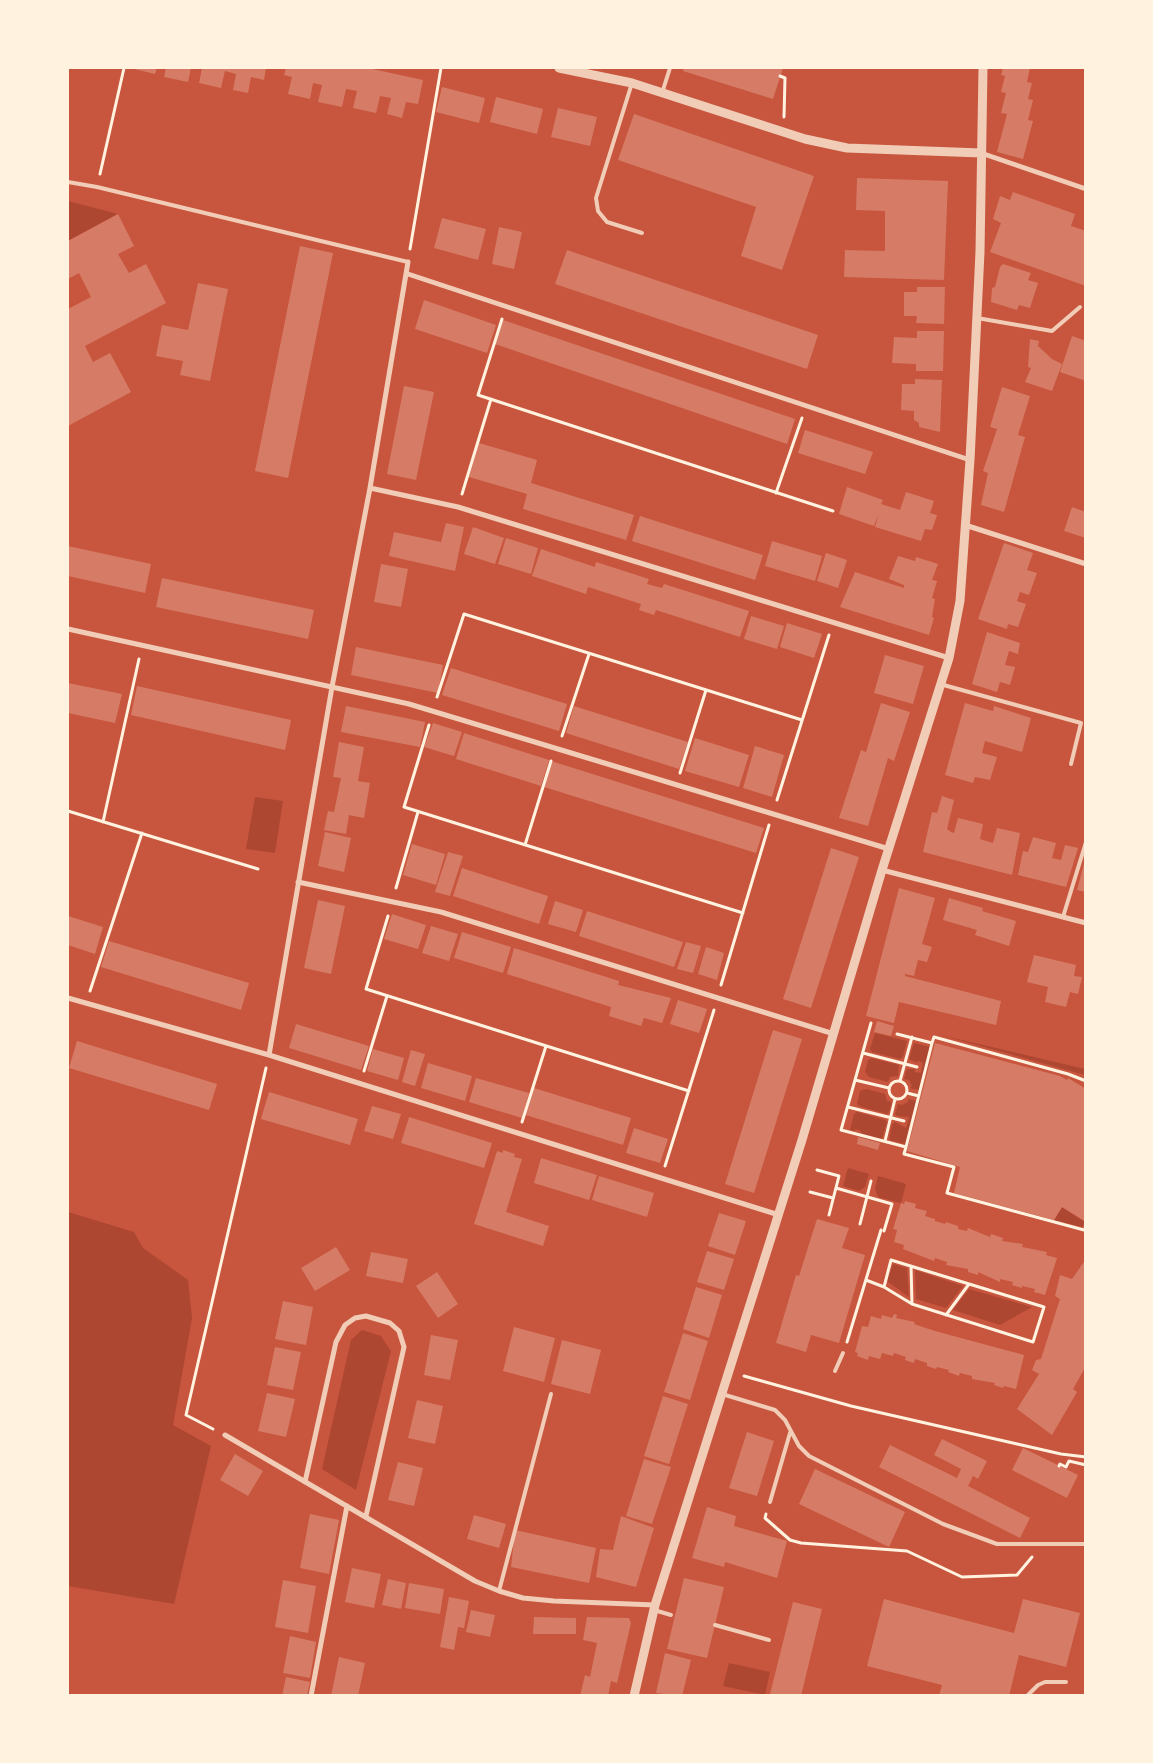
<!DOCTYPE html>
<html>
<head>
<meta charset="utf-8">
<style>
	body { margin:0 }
	#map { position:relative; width:1153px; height:1763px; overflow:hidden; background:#c8553d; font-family:"Work Sans",sans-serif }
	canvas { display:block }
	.frame { position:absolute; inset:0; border:69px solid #fff3e0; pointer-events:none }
</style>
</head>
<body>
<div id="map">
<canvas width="1153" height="1763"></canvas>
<div class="frame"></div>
</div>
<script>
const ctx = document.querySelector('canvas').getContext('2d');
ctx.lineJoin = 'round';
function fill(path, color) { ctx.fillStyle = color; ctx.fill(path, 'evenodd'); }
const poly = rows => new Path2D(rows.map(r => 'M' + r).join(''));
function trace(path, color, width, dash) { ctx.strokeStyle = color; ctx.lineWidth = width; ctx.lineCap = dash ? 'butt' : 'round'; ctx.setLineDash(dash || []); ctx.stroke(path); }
fill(poly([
	[68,201,118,214,68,241],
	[255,797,283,801,275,853,246,849],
	[875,1033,907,1041,903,1057,900,1059,872,1052,870,1049],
	[941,1035,1085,1069,1085,1075],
	[914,1043,931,1047,919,1090,910,1088,912,1086,909,1080,904,1079,907,1069,915,1069,915,1072,921,1073,923,1063,918,1061,917,1063,909,1059],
	[871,1058,899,1065,898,1077,896,1076,890,1077,888,1082,869,1077,865,1072,868,1060],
	[866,1089,885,1094,887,1101,892,1102,889,1112,887,1114,859,1106,857,1104,860,1091],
	[908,1099,916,1101,905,1144,889,1140,892,1124,895,1122,906,1128,909,1117,897,1116,895,1114,898,1104,902,1105,908,1102],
	[857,1112,885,1120,887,1122,882,1139,860,1133,861,1131,855,1129,855,1131,850,1130,854,1114],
	[848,1168,869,1174,865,1187,859,1191,843,1186],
	[878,1176,906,1184,901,1203,878,1197,875,1189],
	[1062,1207,1085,1222,1082,1227,1054,1220],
	[68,1212,134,1232,143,1248,188,1280,192,1318,173,1425,211,1446,174,1604,68,1586],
	[893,1264,907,1268,909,1297,887,1281],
	[915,1270,963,1286,946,1308,916,1299],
	[969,1289,1032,1307,1000,1325,953,1310],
	[362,1330,381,1336,391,1351,356,1490,322,1469,351,1340],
	[729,1663,770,1672,765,1695,723,1686]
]), '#ae4732');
fill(poly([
	[134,68,157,68,155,74,134,69],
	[166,68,191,68,188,82,164,77],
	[202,68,266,68,264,80,251,77,248,93,233,90,236,74,225,71,221,88,199,83],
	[286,68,368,68,423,80,418,104,406,102,402,118,387,114,391,98,380,96,376,113,353,108,357,91,346,89,342,107,318,102,322,85,313,83,310,99,288,94,292,77,284,75],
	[684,68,783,68,773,99,683,71],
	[1003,68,1030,68,1027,82,1032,83,1028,99,1033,100,1028,120,1033,121,1023,159,997,152,1007,114,1001,113,1006,93,1001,92,1005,76,1001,75],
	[442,87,485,98,479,123,436,112],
	[496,97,543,109,537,134,490,122],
	[558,108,597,117,590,146,551,137],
	[634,114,814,176,782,270,741,256,756,207,618,160],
	[857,178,948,181,944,280,844,277,845,250,885,251,885,211,856,210],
	[1013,192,1075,214,1071,226,1086,231,1086,286,990,252,1001,223,993,219,1000,196,1010,200],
	[118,214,134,246,118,254,129,273,146,264,166,303,85,346,93,362,110,353,131,392,68,426,68,309,91,297,79,273,68,279,68,241],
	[442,218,486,229,478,260,434,248],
	[499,227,522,232,514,269,492,264],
	[300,246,333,253,288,478,255,471],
	[567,250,818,335,807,369,555,284],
	[1003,264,1031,273,1028,280,1038,283,1030,308,1019,305,1017,310,991,302,992,288,995,287,1000,267],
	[198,283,228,289,210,381,180,375,183,361,156,356,162,325,188,330],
	[917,287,945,287,944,324,916,323,917,316,904,316,904,292,917,292],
	[424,300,496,325,487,353,415,329],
	[503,320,795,419,787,444,495,344],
	[917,331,944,331,943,371,916,371,916,364,892,363,894,337,917,338],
	[1072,336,1086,341,1086,381,1060,372],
	[1030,339,1039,341,1038,346,1052,359,1062,364,1052,391,1025,382,1031,368,1028,367],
	[915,379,942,380,940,432,919,427,919,423,914,420,914,411,901,410,902,384,915,384],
	[404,386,434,392,416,480,387,474],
	[1002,387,1030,396,1018,435,1025,437,1004,512,981,505,988,473,983,471,997,429,990,427],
	[805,430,873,452,865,474,798,453],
	[479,443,537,460,531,483,634,515,626,540,523,509,527,494,469,477],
	[847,487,883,500,881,504,900,510,906,492,934,501,930,513,937,515,932,530,925,529,921,541,875,527,879,513,874,526,839,514],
	[1072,507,1086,512,1086,538,1064,531],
	[640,516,763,555,755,580,632,541],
	[446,523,464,527,455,571,389,556,394,532,441,542],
	[473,527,504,538,495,564,464,554],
	[506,538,538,548,531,574,498,564],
	[772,541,822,556,815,581,765,566],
	[1004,543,1033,553,1027,570,1037,573,1029,595,1020,592,1017,601,1026,604,1018,627,1008,624,1007,629,978,619],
	[68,546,151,564,145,593,68,576],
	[541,549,595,567,596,562,649,579,647,584,662,588,664,584,749,611,740,637,656,610,654,615,639,610,641,604,588,587,586,594,532,576],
	[826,553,847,560,838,588,817,581],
	[898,556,915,561,916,557,938,564,932,580,937,581,932,598,935,599,932,617,934,618,929,635,840,607,855,572,904,588,904,585,889,579],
	[381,564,408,569,401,607,374,602],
	[162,578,314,610,308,639,156,607],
	[751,616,784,626,777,649,744,639],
	[787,623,822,634,814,658,780,647],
	[987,632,1020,643,1018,654,1009,651,1005,665,1015,667,1010,685,1000,682,997,692,972,684],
	[356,647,443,665,438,693,351,675],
	[885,655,924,666,913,704,874,693],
	[451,668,567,704,559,731,442,695],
	[68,683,122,694,115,723,68,713],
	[137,686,291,720,285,750,131,715],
	[881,703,910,712,894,761,888,758,868,826,839,818,861,750,866,752],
	[965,703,993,711,994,706,1031,718,1022,752,985,741,982,753,997,757,990,780,975,777,973,783,945,775],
	[346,706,425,722,420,747,341,732],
	[574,706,688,742,679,769,566,733],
	[433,723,462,732,454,756,424,747],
	[464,733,549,760,541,786,456,759],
	[695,738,749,755,739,787,685,771],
	[339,742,364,747,358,781,370,783,364,818,349,815,346,834,324,830,328,811,334,812,341,778,333,777],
	[755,746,784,755,772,797,743,788],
	[551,761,764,828,756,853,544,787],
	[942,796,954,800,947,829,951,832,954,833,958,818,983,824,980,839,993,843,997,828,1020,833,1012,875,923,852,932,812,937,813],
	[325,832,351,838,344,872,318,866],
	[1033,837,1056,843,1052,858,1061,860,1065,845,1078,848,1066,887,1018,875,1023,851,1028,852],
	[412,844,445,854,436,885,403,875],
	[831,848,859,857,811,1008,783,999],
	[448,852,463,856,450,896,435,892],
	[1085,860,1086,860,1086,892,1077,890],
	[462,868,548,896,539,924,453,896],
	[899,888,935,898,922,944,932,947,927,962,918,960,914,976,905,974,905,976,1001,1001,996,1025,899,1002,894,1023,866,1016],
	[949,898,983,908,982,911,1016,921,1009,946,975,935,977,930,943,920],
	[318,900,345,906,331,974,304,968],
	[555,901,583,910,576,932,548,924],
	[587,911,683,942,674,967,579,936],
	[392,914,426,925,418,949,384,939],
	[68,916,103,927,95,954,68,945],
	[431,926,458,934,449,961,422,953],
	[462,932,511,947,503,973,454,958],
	[109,941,249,983,241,1010,101,967],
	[686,942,701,946,693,973,677,969],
	[706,947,724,953,717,980,698,974],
	[514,948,619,981,618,985,671,998,662,1023,644,1018,641,1026,609,1016,611,1007,507,974],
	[1034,955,1076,965,1074,976,1082,977,1078,994,1070,992,1066,1007,1045,1002,1048,987,1027,982],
	[678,1000,707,1009,699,1033,670,1024],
	[877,1021,894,1026,891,1036,874,1032],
	[296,1024,369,1046,361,1070,289,1048],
	[773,1030,802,1039,754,1193,725,1184],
	[77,1041,217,1084,209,1110,69,1068],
	[935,1043,1060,1076,1067,1080,1068,1078,1086,1089,1086,1222,1062,1207,1054,1220,954,1193,960,1167,907,1151],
	[373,1049,404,1058,398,1080,367,1071],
	[411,1050,425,1054,415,1086,402,1082],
	[428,1063,472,1076,465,1101,421,1088],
	[476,1078,529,1093,522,1118,469,1102],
	[534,1088,631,1118,623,1145,526,1115],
	[269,1092,358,1119,350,1145,261,1119],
	[372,1106,401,1114,393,1139,364,1131],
	[409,1117,492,1143,484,1168,401,1143],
	[634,1128,668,1139,660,1163,626,1153],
	[858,1137,880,1143,878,1150,857,1144],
	[503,1150,515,1154,514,1157,522,1159,506,1212,549,1226,543,1246,474,1224,497,1151,503,1153],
	[541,1158,597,1175,589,1200,534,1183],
	[599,1176,654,1193,647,1217,592,1200],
	[905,1201,916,1204,915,1208,927,1211,925,1216,935,1219,935,1221,945,1224,946,1222,958,1226,958,1229,967,1231,968,1228,990,1237,991,1234,1003,1238,1002,1241,1023,1244,1022,1247,1047,1252,1046,1255,1057,1258,1045,1295,1034,1292,1035,1289,1022,1286,1022,1288,1012,1285,1013,1282,1000,1279,1000,1282,978,1272,978,1275,968,1272,968,1269,946,1265,947,1262,935,1258,934,1261,903,1249,904,1245,894,1242,897,1230,893,1229,901,1203,904,1204],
	[719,1213,746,1221,735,1255,708,1246],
	[817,1219,849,1228,842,1248,865,1255,839,1343,811,1335,806,1352,776,1343,796,1275,799,1276],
	[336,1247,350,1270,315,1291,301,1268],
	[707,1251,734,1259,724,1290,697,1282],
	[371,1252,408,1259,403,1283,366,1276],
	[1086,1259,1086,1366,1073,1389,1077,1392,1052,1435,1017,1409,1039,1374,1032,1370,1036,1360,1041,1359,1060,1299,1055,1296,1060,1275,1072,1279],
	[437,1272,458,1304,438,1318,416,1286],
	[696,1287,722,1295,709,1338,683,1329],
	[283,1301,313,1307,306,1345,275,1339],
	[894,1314,897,1315,896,1318,915,1322,914,1324,935,1331,1024,1355,1016,1389,1004,1386,1003,1388,994,1385,995,1383,972,1379,972,1376,960,1373,959,1376,948,1372,949,1370,937,1367,936,1369,927,1366,927,1363,915,1359,914,1363,905,1360,906,1357,894,1353,893,1356,882,1353,880,1359,869,1356,868,1360,857,1356,858,1353,855,1352,862,1326,868,1327,871,1316,881,1319,882,1315,892,1318],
	[514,1327,555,1338,544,1382,503,1371],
	[683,1333,708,1341,690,1400,664,1392],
	[431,1335,458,1340,450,1380,424,1375],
	[562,1340,601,1350,590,1394,551,1384],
	[275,1347,301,1352,293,1390,267,1385],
	[267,1393,295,1399,286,1437,258,1431],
	[663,1396,688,1404,669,1464,644,1456],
	[417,1400,443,1406,435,1444,408,1438],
	[747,1432,774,1441,757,1496,729,1488],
	[942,1439,987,1461,978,1479,973,1476,968,1486,1030,1518,1020,1538,879,1467,890,1445,957,1478,961,1469,934,1455],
	[1023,1448,1078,1475,1067,1498,1012,1470],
	[235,1454,263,1471,248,1496,220,1480],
	[644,1459,671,1467,652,1524,626,1516],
	[398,1462,423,1468,414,1506,388,1500],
	[815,1469,905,1512,889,1547,799,1504],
	[707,1507,736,1516,734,1526,787,1541,777,1578,725,1562,724,1567,692,1558],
	[310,1514,339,1520,329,1574,300,1568],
	[474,1515,506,1524,499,1548,467,1539],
	[621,1516,654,1528,636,1587,596,1577,600,1549,613,1550],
	[515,1530,596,1548,589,1583,511,1567],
	[352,1568,381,1574,374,1608,345,1602],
	[684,1578,724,1587,707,1658,667,1649],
	[388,1579,406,1583,401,1609,382,1605],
	[283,1580,316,1586,308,1633,275,1627],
	[409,1583,444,1589,440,1614,405,1608],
	[449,1597,469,1601,464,1628,458,1627,454,1650,440,1647],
	[884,1599,1014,1633,1023,1599,1080,1613,1066,1667,1019,1655,1009,1696,939,1696,942,1685,867,1666],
	[793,1602,822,1609,801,1696,777,1696,770,1694],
	[471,1610,495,1615,490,1637,466,1632],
	[534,1617,576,1618,576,1634,533,1634],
	[587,1617,629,1618,631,1623,617,1683,611,1681,608,1696,580,1696,585,1675,590,1677,597,1643,583,1640],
	[290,1636,316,1642,310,1678,283,1673],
	[665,1653,691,1660,682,1696,656,1693],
	[339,1657,365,1663,358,1696,331,1696],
	[286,1677,310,1682,307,1696,282,1696]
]), '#d67c66');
trace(poly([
	[780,76,785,78,784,117],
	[100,174,124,68],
	[410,249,441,68],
	[502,319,478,395,833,511],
	[776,493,802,418],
	[462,494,491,399],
	[437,697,464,614,802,720],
	[429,725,404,807,743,913],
	[562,736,589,654],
	[680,773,706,690],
	[777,800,829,635],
	[68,811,258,869],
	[103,822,139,659],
	[525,845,551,761],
	[396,888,418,812],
	[388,916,366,989,689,1091],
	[721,985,769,825],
	[90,991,142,833],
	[871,1023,841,1130,906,1147,904,1154,954,1167,947,1193,1084,1230,1086,1227],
	[897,1034,932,1043,934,1037,1068,1074,1086,1081],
	[863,1053,917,1067],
	[364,1071,387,996],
	[855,1080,889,1088],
	'889 1090a9 9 0 1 1 18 0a9 9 0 1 1-18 0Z',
	[900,1081,912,1037],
	[907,1093,919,1096],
	[848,1107,904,1121],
	[522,1122,546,1046],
	[885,1141,895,1099],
	[906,1147,932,1043],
	[665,1166,714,1010],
	[817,1170,839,1176,829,1215],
	[836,1188,892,1204,884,1231],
	[810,1192,833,1198],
	[860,1224,871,1181],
	[891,1260,1044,1307,1033,1342,912,1304,884,1287,891,1260],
	[911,1266,912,1304],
	[866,1280,884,1287],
	[946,1315,969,1284],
	[847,1342,881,1230],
	[744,1376,851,1406,1061,1454,1086,1457],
	[213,1429,186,1415,266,1068],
	[1059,1466,1060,1464,1066,1467,1069,1461,1086,1465],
	[766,1514,765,1518,790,1540,801,1543,907,1551,962,1577,1017,1575,1032,1557]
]), '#fff3e0', 3);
trace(poly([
	[632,83,596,198,598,211,607,222,642,233],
	[662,93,670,68],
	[68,182,97,187,408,262],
	[977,318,1052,331,1080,307],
	[940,684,1081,723,1071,764],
	[1063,917,1086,842],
	[835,1371,843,1353],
	[722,1394,775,1410,785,1420,799,1446,809,1456,943,1524,997,1544,1086,1544],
	[770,1502,790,1433],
	[499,1591,551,1394],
	[654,1610,671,1615],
	[715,1625,769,1640],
	[1027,1696,1038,1685,1045,1682,1066,1682]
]), '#f1ccb7', 4);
trace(poly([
	[981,153,1086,189],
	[408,274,970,460],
	[370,488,458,507,949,658],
	[965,525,1086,564],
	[68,629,409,704,889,849],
	[882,870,1086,923],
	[298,882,441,912,834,1034],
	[68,998,269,1055,779,1215],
	[269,1055,332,687,370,488,408,262],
	[225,1435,475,1581,499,1591,523,1598,554,1601,655,1605],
	[305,1482,336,1342,345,1325,355,1318,366,1316,390,1323,399,1331,404,1347,366,1516],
	[311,1696,347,1506]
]), '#f1ccb7', 5);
trace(poly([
	[559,68,632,83,805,139,847,148,981,153],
	[634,1696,655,1605,802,1140,882,870,949,658,960,601,970,460,980,252,983,68]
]), '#f1ccb7', 9);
</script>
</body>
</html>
